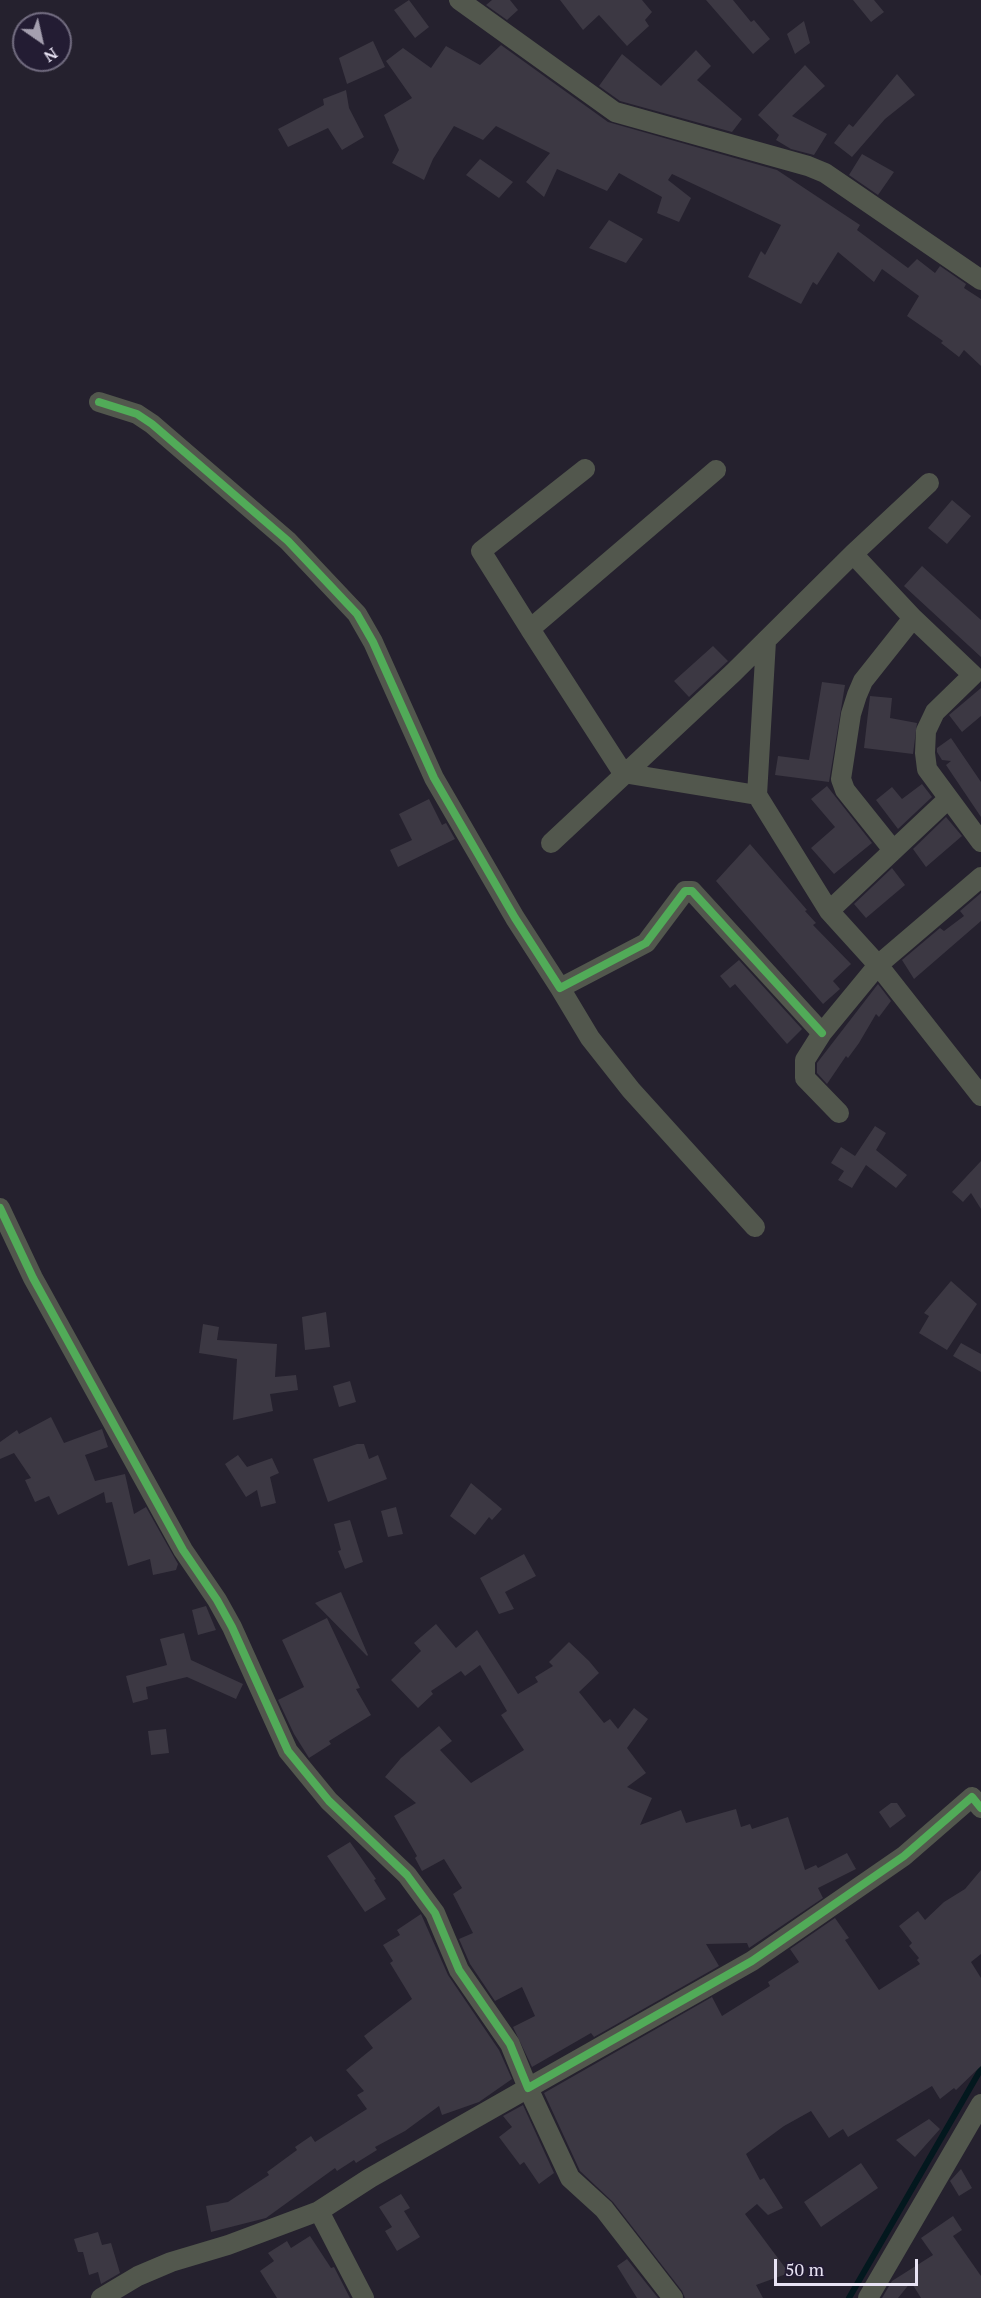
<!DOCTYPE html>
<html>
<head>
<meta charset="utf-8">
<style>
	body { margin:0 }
	#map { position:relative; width:981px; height:2298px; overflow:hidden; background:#25212e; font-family:"PT Serif",serif }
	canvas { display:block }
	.north { position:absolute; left:12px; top:12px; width:60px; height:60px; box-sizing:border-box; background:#231c33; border:2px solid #726c80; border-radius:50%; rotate:146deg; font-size:16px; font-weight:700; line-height:24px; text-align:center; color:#e8e3f4 }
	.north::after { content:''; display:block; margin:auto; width:21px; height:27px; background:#a49faf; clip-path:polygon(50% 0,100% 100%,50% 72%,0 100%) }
	.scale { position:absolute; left:774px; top:2259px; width:144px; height:27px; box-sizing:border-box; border:3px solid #e8e3f4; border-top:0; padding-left:8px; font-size:18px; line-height:21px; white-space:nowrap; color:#e8e3f4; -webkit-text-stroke:4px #231c33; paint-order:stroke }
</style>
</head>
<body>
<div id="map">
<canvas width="981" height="2298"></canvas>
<div class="north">N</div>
<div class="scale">50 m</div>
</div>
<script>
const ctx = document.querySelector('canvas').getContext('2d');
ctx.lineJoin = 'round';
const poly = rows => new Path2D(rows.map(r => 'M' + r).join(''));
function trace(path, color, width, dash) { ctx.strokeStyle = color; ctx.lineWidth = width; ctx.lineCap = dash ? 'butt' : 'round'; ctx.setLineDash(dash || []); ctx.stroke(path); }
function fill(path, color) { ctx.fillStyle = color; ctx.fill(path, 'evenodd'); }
trace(poly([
	[849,2298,981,2069]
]), '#03181e', 6);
fill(poly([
	[409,0,429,27,415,38,394,10],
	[492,0,510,0,518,10,507,20,486,5],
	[560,0,642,0,652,12,645,20,649,26,627,46,599,15,583,30],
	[706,0,733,0,751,22,754,20,770,39,753,54],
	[853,0,874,0,884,12,871,22],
	[804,21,810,43,795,54,787,34],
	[373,41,385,67,347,84,339,58],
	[501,45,608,122,777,170,860,225,857,230,908,268,917,259,935,273,940,266,966,284,964,288,981,299,981,366,964,350,959,357,941,343,943,341,907,316,919,296,882,269,874,282,838,252,817,285,813,282,801,304,748,277,761,251,765,255,781,225,672,174,668,180,691,198,679,222,657,213,662,197,619,173,607,191,557,169,544,197,526,182,550,153,496,126,483,140,454,126,433,159,424,180,392,163,399,150,384,115,412,98,386,61,403,48,431,68,446,46,480,65],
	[696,50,711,66,697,80,742,119,732,132,620,101,599,86,622,54,661,86],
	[805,65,825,86,792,116,827,134,814,155,791,149,776,140,779,135,758,115],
	[897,74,915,95,885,119,852,157,834,143,849,124,853,127],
	[346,90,349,108,364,137,342,150,328,128,288,147,278,129,324,105,323,99],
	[862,154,894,172,878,195,849,175],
	[480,159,513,182,499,198,466,175],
	[609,220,643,239,626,263,589,248],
	[952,500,971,516,947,544,928,528],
	[922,566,981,620,981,657,904,586],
	[713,646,728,661,689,697,674,681],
	[822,682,845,685,829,782,775,775,778,756,809,760],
	[981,688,981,716,962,732,949,715],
	[870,696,892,698,890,718,917,723,913,754,864,748],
	[951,738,981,782,981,817,946,765,951,761,942,760,937,752,937,748],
	[922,784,932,797,898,829,876,800,892,787,902,799],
	[827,786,872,843,834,874,811,848,835,827,811,799],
	[429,799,442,825,446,823,455,839,398,867,390,850,412,840,399,814],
	[946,817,962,836,926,867,913,849],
	[750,844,807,910,805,911,816,923,813,925,851,964,833,981,840,989,823,1004,716,881],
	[892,868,905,885,866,918,854,904],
	[981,893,981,921,914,979,902,960,940,928,944,931,964,916,960,911],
	[739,960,802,1029,787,1044,735,984,730,988,720,976],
	[878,984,891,1001,879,1017,876,1014,859,1043,848,1058,846,1056,827,1084,817,1073,817,1063],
	[875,1126,886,1133,876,1150,907,1175,896,1188,866,1165,852,1188,838,1180,844,1171,831,1163,841,1147,855,1156],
	[981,1161,981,1209,971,1193,963,1202,952,1192],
	[951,1281,977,1304,947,1350,919,1333,929,1316,924,1313],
	[326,1312,330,1347,305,1350,302,1317],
	[203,1324,219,1327,217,1340,277,1344,275,1377,296,1375,298,1390,270,1394,273,1411,233,1420,237,1359,199,1353],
	[961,1343,981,1354,981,1372,953,1356],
	[350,1381,356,1402,339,1407,333,1386],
	[51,1417,64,1443,102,1429,108,1447,85,1455,95,1481,125,1474,134,1514,146,1507,178,1564,176,1570,153,1575,150,1559,128,1566,112,1502,106,1503,104,1492,58,1515,49,1496,35,1502,25,1480,31,1478,14,1453,0,1459,0,1442,17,1430,19,1434],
	[357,1444,364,1444,369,1459,378,1455,387,1479,328,1502,313,1459],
	[238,1455,247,1467,272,1458,279,1473,270,1477,276,1503,261,1507,257,1490,246,1497,225,1464],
	[471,1483,502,1509,492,1520,489,1517,475,1535,450,1516],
	[396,1507,403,1534,388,1537,381,1511],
	[350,1520,363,1562,345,1569,338,1551,341,1550,334,1524],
	[524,1554,536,1576,505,1592,514,1609,499,1614,480,1578],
	[341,1592,368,1655,367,1656,315,1603],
	[206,1606,216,1630,198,1635,192,1610],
	[327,1618,360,1688,356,1689,371,1715,329,1741,331,1744,309,1758,294,1734,278,1700,304,1687,282,1640],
	[436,1624,456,1648,477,1630,518,1694,538,1682,535,1677,553,1666,549,1662,569,1642,589,1661,599,1673,579,1692,604,1723,610,1719,618,1729,634,1708,648,1719,627,1748,646,1773,627,1787,652,1798,640,1825,681,1810,686,1823,736,1809,741,1827,750,1824,752,1829,788,1817,805,1870,816,1865,818,1868,847,1853,856,1869,818,1888,823,1898,749,1948,747,1943,706,1944,719,1966,594,2037,591,2033,532,2067,513,2027,535,2016,522,1987,495,2001,470,1964,459,1939,473,1933,453,1894,462,1888,444,1859,422,1871,415,1858,417,1856,394,1816,416,1803,385,1777,401,1758,439,1726,452,1741,440,1750,471,1783,524,1750,501,1715,507,1711,480,1665,465,1676,461,1671,431,1691,433,1694,418,1708,391,1680,421,1651,414,1643],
	[184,1633,191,1660,243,1684,236,1699,187,1677,146,1687,148,1699,133,1703,126,1676,167,1665,160,1639],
	[166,1729,169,1753,151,1755,148,1731],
	[891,1803,897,1803,906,1816,890,1828,879,1812],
	[350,1842,376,1879,374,1880,386,1899,365,1912,327,1856],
	[981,1870,981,1954,971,1962,981,1978,981,2066,956,2090,954,2088,940,2099,932,2086,848,2137,843,2129,829,2138,811,2111,784,2126,746,2154,760,2180,764,2178,783,2208,768,2215,757,2204,745,2214,789,2273,756,2285,763,2298,685,2298,682,2291,613,2202,580,2171,544,2093,712,1997,722,2016,770,1986,768,1982,799,1962,790,1949,835,1918,849,1938,845,1940,879,1990,920,1964,917,1960,919,1958,909,1946,912,1943,899,1926,918,1911,925,1920,944,1902,965,1889],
	[421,1914,448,1975,499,2050,512,2079,479,2102,442,2115,439,2106,405,2131,375,2147,377,2150,356,2163,354,2160,337,2171,335,2168,266,2218,211,2232,206,2206,228,2202,269,2175,267,2172,297,2150,295,2147,311,2136,315,2142,367,2109,357,2095,364,2091,346,2070,373,2048,364,2036,412,1999,390,1963,393,1961,383,1945,400,1935,397,1930],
	[523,2105,554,2173,539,2184,524,2162,520,2165,499,2137,512,2127,503,2116],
	[929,2119,940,2129,915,2157,896,2140],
	[861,2163,878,2188,821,2227,804,2202],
	[961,2169,972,2188,959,2196,950,2181],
	[401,2194,410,2208,404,2211,420,2237,397,2251,385,2231,392,2227,379,2207],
	[953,2216,962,2230,953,2236,981,2276,981,2298,921,2298,911,2282,898,2298,882,2298,892,2281,933,2255,921,2238],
	[98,2232,102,2245,111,2243,120,2273,101,2284,98,2272,89,2275,83,2252,78,2252,74,2239],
	[310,2236,331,2268,334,2267,350,2298,277,2298,260,2271,274,2261,268,2253,287,2241,291,2248],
	[627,2259,658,2298,637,2298,617,2266]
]), '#3c3843');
trace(poly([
	[459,0,615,112,808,166,825,173,981,280],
	[99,402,137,414,152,424,288,541,357,614,373,642,434,778,515,918,560,988,646,943,685,891,692,891,822,1033],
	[716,470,530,629,623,773,757,795],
	[853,554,913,618,863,681,857,695,851,714,841,779,845,790,893,850],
	[913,618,973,675,935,712,926,731,925,753,927,769,981,842],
	[530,629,481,551,585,469],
	[766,641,757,795,829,911,878,965,981,1096],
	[551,843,733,673,853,554,929,483],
	[829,911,948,799],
	[560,988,590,1038,631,1090,755,1227],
	[839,1113,805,1078,805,1060,822,1033,878,965,981,877],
	[0,1208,33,1278,183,1550,217,1600,232,1627,288,1751,329,1801,407,1875,435,1913,459,1970,510,2044,528,2088,752,1961,904,1856,972,1797,981,1808],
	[319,2211,364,2298],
	[101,2298,138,2276,171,2262,228,2245,319,2211,370,2178,528,2088,570,2178,604,2209,673,2298],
	[868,2298,981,2104]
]), '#52574d', 20);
trace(poly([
	[99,402,137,414,152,424,288,541,357,614,373,642,434,778,515,918,560,988,646,943,685,891,692,891,822,1033],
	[0,1208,33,1278,183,1550,217,1600,232,1627,288,1751,329,1801,407,1875,435,1913,459,1970,510,2044,528,2088,752,1961,904,1856,972,1797,981,1808]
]), '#51ab58', 8);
</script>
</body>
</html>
